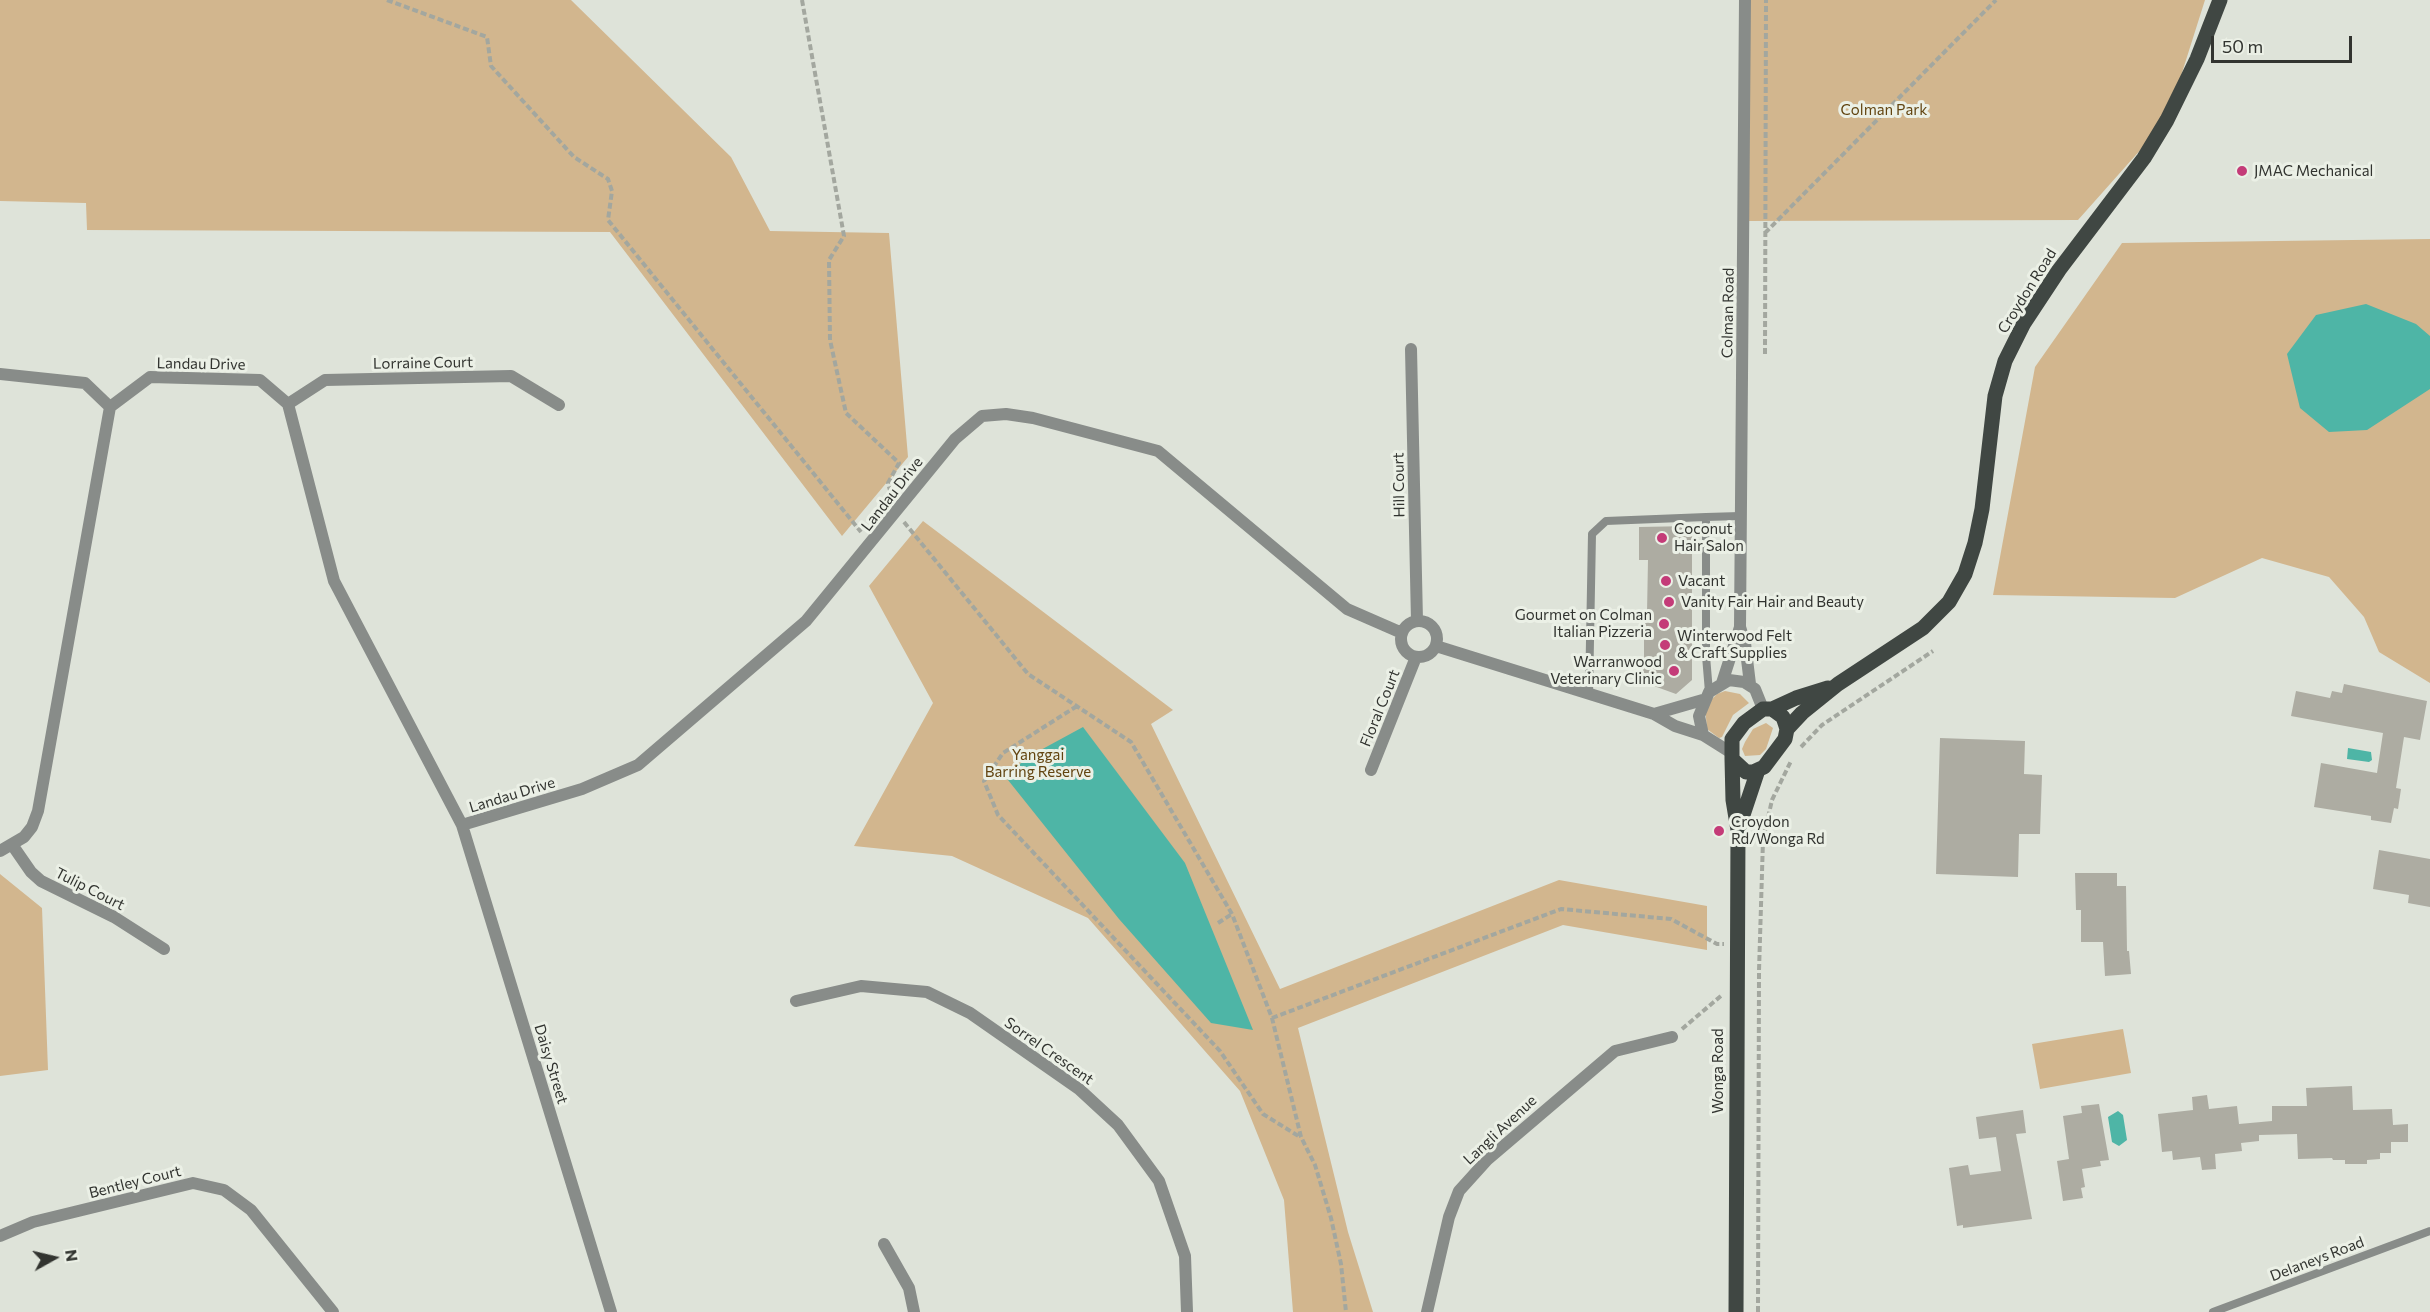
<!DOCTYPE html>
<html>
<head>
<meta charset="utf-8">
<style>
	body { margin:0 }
	#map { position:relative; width:2430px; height:1312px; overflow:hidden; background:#dee3d9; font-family:Commissioner,sans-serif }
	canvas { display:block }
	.north { position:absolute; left:24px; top:1228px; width:60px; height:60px; -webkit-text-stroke:4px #ebf0e6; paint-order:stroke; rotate:82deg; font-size:16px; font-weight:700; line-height:24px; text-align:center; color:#323430 }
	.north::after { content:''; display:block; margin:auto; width:21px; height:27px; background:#323430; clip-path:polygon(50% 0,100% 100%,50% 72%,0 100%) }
	.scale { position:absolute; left:2211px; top:36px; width:141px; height:27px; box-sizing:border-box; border:3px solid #323430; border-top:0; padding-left:8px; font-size:18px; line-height:21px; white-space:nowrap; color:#323430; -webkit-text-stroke:4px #ebf0e6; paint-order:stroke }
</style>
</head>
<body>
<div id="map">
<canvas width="2430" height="1312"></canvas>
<div class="north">N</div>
<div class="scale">50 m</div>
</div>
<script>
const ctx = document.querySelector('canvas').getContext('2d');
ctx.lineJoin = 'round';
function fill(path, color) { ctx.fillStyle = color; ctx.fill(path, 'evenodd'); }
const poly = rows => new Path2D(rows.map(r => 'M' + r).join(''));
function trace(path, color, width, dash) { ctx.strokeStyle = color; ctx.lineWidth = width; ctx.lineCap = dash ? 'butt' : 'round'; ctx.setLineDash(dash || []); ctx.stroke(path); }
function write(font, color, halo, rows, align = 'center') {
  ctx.font = font + ' Commissioner,sans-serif'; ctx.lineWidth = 6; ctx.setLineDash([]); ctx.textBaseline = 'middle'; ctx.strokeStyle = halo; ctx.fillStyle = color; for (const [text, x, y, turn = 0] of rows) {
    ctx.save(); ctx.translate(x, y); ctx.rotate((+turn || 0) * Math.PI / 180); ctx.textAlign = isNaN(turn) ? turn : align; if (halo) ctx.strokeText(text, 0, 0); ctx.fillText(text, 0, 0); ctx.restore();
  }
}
fill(poly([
	[0,0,571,0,731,157,770,231,889,233,908,457,842,536,610,232,87,230,86,203,0,201],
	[1745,0,2205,0,2167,120,2078,220,1744,221],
	[2430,239,2430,683,2379,652,2364,617,2329,577,2262,558,2175,598,1993,595,2035,367,2122,243],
	[923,521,1173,710,1151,724,1280,989,1559,880,1707,906,1707,950,1563,925,1298,1028,1348,1232,1373,1312,1293,1312,1284,1200,1240,1091,1088,918,952,856,854,846,933,703,869,586],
	[1725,691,1740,694,1749,703,1733,715,1722,737,1719,738,1707,729,1705,706,1717,694],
	[1766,723,1773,728,1766,749,1760,755,1745,756,1742,749,1745,742,1753,729],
	[0,874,42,908,48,1070,0,1076],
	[2123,1029,2131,1073,2040,1089,2032,1044]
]), '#d2b68e');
fill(poly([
	[2366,304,2416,324,2430,336,2430,389,2367,430,2329,432,2300,408,2287,354,2316,315],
	[1083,727,1185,863,1253,1030,1211,1023,1119,919,1004,775,1037,752],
	[2348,748,2371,752,2372,760,2369,762,2347,759],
	[2118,1111,2123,1115,2127,1140,2119,1146,2112,1142,2108,1117]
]), '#4eb5a6');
fill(poly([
	[1692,526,1692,680,1676,694,1640,681,1644,667,1644,613,1647,613,1648,560,1639,560,1639,527],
	[2344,684,2427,701,2420,740,2404,737,2396,788,2401,789,2398,809,2394,808,2391,823,2371,820,2371,816,2314,807,2321,763,2377,773,2383,733,2291,716,2296,691,2330,698,2332,691,2342,693],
	[1940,738,2025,741,2024,774,2042,775,2040,834,2019,834,2018,877,1936,874],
	[2379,850,2430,859,2430,907,2408,903,2409,895,2373,889],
	[2075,873,2117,873,2117,886,2126,886,2127,951,2129,951,2131,974,2105,976,2103,942,2081,942,2081,910,2076,910],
	[2352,1086,2353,1110,2392,1109,2393,1125,2408,1124,2408,1142,2391,1142,2391,1153,2380,1153,2380,1159,2367,1160,2367,1164,2345,1164,2345,1160,2333,1160,2332,1158,2298,1159,2297,1134,2259,1135,2259,1141,2241,1143,2242,1151,2215,1154,2216,1169,2202,1170,2200,1157,2173,1160,2172,1151,2162,1152,2158,1114,2193,1110,2192,1097,2207,1095,2209,1109,2237,1106,2239,1124,2272,1121,2272,1106,2307,1106,2306,1088],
	[2099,1104,2109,1160,2100,1161,2101,1166,2082,1169,2085,1187,2081,1188,2083,1198,2063,1201,2057,1161,2069,1159,2063,1116,2082,1113,2081,1106],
	[2023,1110,2026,1133,2016,1134,2032,1219,1963,1228,1963,1225,1957,1226,1949,1168,1968,1165,1970,1175,2001,1171,1996,1137,1979,1139,1976,1117]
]), '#adaca2');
trace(poly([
	[387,0,487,37,491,66,574,157,608,179,612,191,608,220,861,532],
	[802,0,844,236,829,260,830,340,846,413,899,463,888,483,891,494],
	[1765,233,1996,0],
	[1765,354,1766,0],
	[904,522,1028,674,1131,742,1232,914,1272,1018,1301,1137,1315,1165,1331,1218,1341,1264,1346,1312],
	[1077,706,1003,753,984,781,998,815,1220,1051,1263,1114,1300,1137],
	[1801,747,1822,725,1933,651],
	[1218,923,1232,914],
	[1272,1018,1561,909,1671,919,1717,944,1724,944],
	[1682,1029,1722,995],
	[1758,1312,1759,971,1763,840,1772,800,1791,761]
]), '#a3a79f', 4, [6, 3]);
trace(poly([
	[1709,692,1706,656,1706,517,1740,516],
	[1589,694,1592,534,1606,521,1706,517],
	[2213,1312,2430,1231]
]), '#888c89', 8);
trace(poly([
	[1745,0,1740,627,1745,643,1750,684],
	[1411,349,1417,621],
	[0,374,85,383,110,407],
	[288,404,325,380,511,376,559,405],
	'1401 639a18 18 0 1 1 36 0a18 18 0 1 1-36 0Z',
	[1436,646,1654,714,1675,726,1703,735],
	[1722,683,1740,627],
	[1654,714,1706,699],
	[1730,752,1703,735,1699,716,1709,692,1729,680,1744,682,1755,689,1763,709],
	[1371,770,1416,657],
	[462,825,611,1312],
	[13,846,31,872,41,881,114,917,164,949],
	[0,851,24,837,32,827,38,811,110,407,150,377,260,380,288,404,334,581,462,825,582,789,638,765,806,621,955,439,982,416,1006,414,1033,418,1158,451,1347,609,1402,633],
	[796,1001,861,986,927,992,970,1013,1079,1089,1118,1125,1159,1181,1185,1256,1187,1312],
	[0,1236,33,1222,193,1183,224,1190,251,1210,333,1312],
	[884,1244,909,1288,914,1312],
	[1427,1312,1449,1217,1459,1191,1487,1160,1615,1051,1672,1037]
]), '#888c89', 12);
trace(poly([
	[1763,709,1772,709,1783,717,1787,729,1785,739,1764,767,1753,772,1746,772,1732,759,1732,739,1744,723,1763,709],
	[1772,709,1796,698,1828,688],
	[1787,729,1802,713,1838,684,1923,628,1949,602,1965,574,1975,543,1982,509,1995,396,2005,361,2024,323,2059,270,2144,158,2167,120,2197,59,2220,0],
	[1732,759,1733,800,1738,830,1736,1312],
	[1739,827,1758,770]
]), '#404743', 15);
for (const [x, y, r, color] of [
	[2242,171,6,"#c43b78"],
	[1662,538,6,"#c43b78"],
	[1666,581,6,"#c43b78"],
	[1669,602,6,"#c43b78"],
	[1664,624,6,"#c43b78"],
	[1665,645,6,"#c43b78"],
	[1674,671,6,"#c43b78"],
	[1719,831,6,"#c43b78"]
]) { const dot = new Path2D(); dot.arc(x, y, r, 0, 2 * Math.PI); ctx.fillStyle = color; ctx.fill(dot); trace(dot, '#ebf0e6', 2); }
write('15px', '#624410', '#ebf0e6', [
	["Colman Park",1884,110],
	["Yanggai",1038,755],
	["Barring Reserve",1038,772]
]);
write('15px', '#323430', '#ebf0e6', [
	["JMAC Mechanical",2254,171],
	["Coconut",1674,529],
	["Hair Salon",1674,546],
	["Vacant",1678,581],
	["Vanity Fair Hair and Beauty",1681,602],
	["Gourmet on Colman",1652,615,"right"],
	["Italian Pizzeria",1652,632,"right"],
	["Winterwood Felt",1677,636],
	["& Craft Supplies",1677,653],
	["Warranwood",1662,662,"right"],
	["Veterinary Clinic",1662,679,"right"],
	["Croydon",1731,822],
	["Rd/Wonga Rd",1731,839]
], 'left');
write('15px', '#323430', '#ebf0e6', [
	["Croydon Road",2027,291,-58],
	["Colman Road",1728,313,-89],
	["Lorraine Court",423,363,-1],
	["Landau Drive",201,364,1],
	["Hill Court",1399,485,-91],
	["Landau Drive",892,494,-52],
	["Floral Court",1380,708,-68],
	["Landau Drive",512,795,-17],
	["Tulip Court",90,889,27],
	["Sorrel Crescent",1049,1051,35],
	["Daisy Street",551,1064,73],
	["Wonga Road",1718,1071,-90],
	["Langli Avenue",1500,1130,-43],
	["Bentley Court",135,1182,-14],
	["Delaneys Road",2317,1259,-21]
]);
</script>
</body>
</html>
